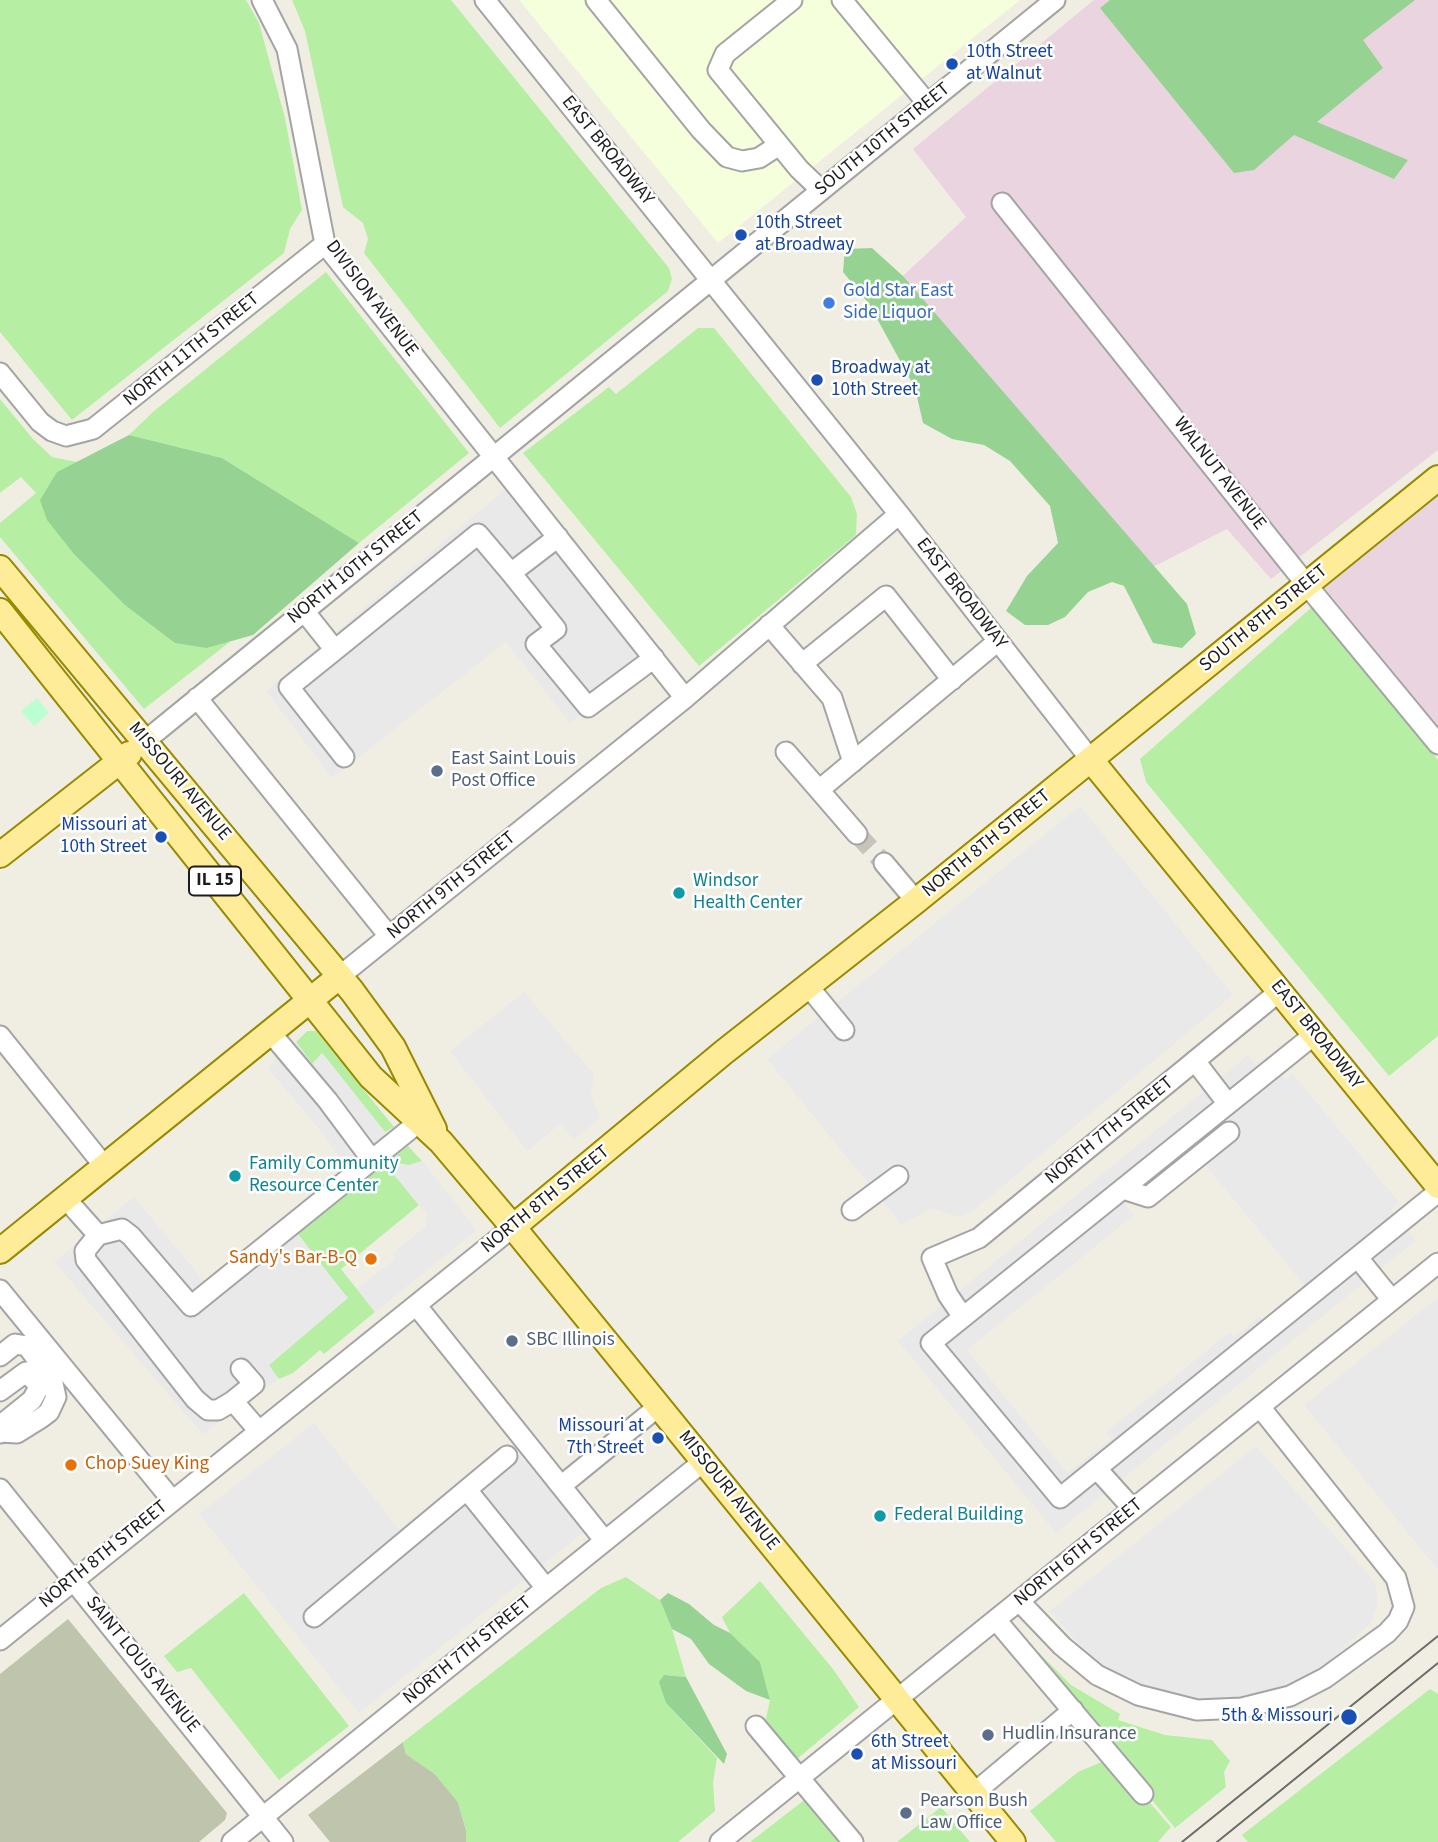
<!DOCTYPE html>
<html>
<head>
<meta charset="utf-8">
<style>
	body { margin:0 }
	canvas { display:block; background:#f0eee2 }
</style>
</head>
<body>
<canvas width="1438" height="1842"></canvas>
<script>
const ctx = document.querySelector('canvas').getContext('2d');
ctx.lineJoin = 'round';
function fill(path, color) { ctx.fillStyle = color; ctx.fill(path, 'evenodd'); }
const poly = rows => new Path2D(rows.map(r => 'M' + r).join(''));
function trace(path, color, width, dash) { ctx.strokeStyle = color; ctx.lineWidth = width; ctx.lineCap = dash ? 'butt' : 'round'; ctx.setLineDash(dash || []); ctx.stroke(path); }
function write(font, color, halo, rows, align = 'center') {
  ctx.font = font + ' "Source Sans 3",sans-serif'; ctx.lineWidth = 5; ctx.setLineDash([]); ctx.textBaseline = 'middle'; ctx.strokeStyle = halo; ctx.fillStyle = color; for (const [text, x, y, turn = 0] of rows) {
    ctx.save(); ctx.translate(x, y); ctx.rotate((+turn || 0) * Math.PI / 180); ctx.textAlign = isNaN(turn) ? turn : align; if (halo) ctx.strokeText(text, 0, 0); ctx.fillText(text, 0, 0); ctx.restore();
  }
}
fill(poly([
	[1094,0,1438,0,1438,450,1271,579,1227,529,1153,567,903,276,966,217,913,149],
	[1438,496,1438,727,1324,587]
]), '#e9d4e0');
fill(poly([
	[519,0,1020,0,718,243]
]), '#f6ffdc');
fill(poly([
	[68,1619,227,1813,225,1820,199,1842,0,1842,0,1674],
	[403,1742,406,1754,435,1774,458,1802,466,1830,466,1842,330,1842,308,1815]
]), '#bfc5ad');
fill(poly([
	[0,0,246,0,259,23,285,118,302,210,290,229,284,253,72,420,0,332],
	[292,0,451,0,669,268,672,279,668,291,500,428,364,253,368,239,363,223,343,207,305,31],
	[326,272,469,453,359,543,222,458,129,435,154,411],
	[698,328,714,328,851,497,857,514,856,535,699,666,523,453,609,387,616,394],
	[0,399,33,439,52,457,77,462,57,472,207,648,231,641,144,709,0,537,0,523,36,493,21,477,0,493],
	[1312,607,1438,760,1438,1036,1389,1076,1146,782,1140,759],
	[307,1031,316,1031,394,1127,385,1132,323,1054,312,1064,296,1042],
	[408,1146,422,1161,391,1171,419,1205,341,1269,375,1312,324,1354,320,1350,293,1373,279,1379,268,1366,347,1298,298,1234],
	[626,1577,660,1600,672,1629,686,1677,665,1675,666,1703,717,1758,713,1783,715,1811,678,1842,466,1842,466,1830,458,1802,435,1774,406,1754,403,1742,601,1588],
	[760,1581,833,1669,859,1707,797,1759,764,1728,770,1700,760,1662,730,1633,722,1617],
	[244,1593,349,1726,279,1780,191,1668,177,1672,164,1656],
	[1037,1651,1071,1685,1120,1714,1118,1720,1165,1735,1212,1740,1230,1761,1224,1772,1226,1787,1175,1828,1033,1655],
	[1430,1689,1438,1694,1438,1842,1248,1842,1242,1835],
	[1106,1760,1144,1796,1171,1827,1158,1842,1056,1842,1030,1811,1078,1772],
	[807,1798,846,1842,750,1842],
	[941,1807,970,1842,897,1842]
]), '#b6efa3');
fill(poly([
	[1110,0,1415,0,1363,40,1383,68,1317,122,1408,160,1394,179,1294,135,1254,170,1234,173,1100,8],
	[872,248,903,276,1187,604,1196,634,1182,648,1153,643,1124,586,1112,582,1088,592,1065,617,1048,625,1025,625,1006,611,1027,576,1058,543,1050,506,1010,461,984,445,952,439,923,423,915,388,869,304,843,272,845,249],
	[129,435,222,458,359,543,253,635,207,648,175,643,125,605,74,554,47,520,40,500,57,472],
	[668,1593,689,1604,714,1625,730,1633,760,1662,770,1700,746,1691,709,1664,691,1639,672,1629,660,1600],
	[664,1675,686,1677,727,1754,724,1764,666,1703,659,1682]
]), '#96d393');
fill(poly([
	[37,698,49,713,34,726,21,711]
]), '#bbfed1');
fill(poly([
	[514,482,654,658,570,723,506,642,332,778,266,691],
	[1080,806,1233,995,974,1210,961,1217,932,1209,901,1224,767,1059],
	[524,992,594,1074,591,1096,600,1118,574,1140,560,1124,527,1151,450,1051],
	[296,1042,312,1064,322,1053,399,1150,358,1185,324,1135,267,1067],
	[1248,1055,1256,1065,1267,1056,1286,1080,1293,1074,1399,1202,1391,1209,1416,1240,1056,1533,898,1341],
	[1193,1150,1309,1291,1266,1325,1260,1316,1234,1337,1230,1332,1106,1432,1111,1439,1067,1473,967,1350,1134,1215,1125,1204],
	[422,1161,477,1230,375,1312,357,1289,395,1259,392,1254,426,1226,427,1215,391,1171,398,1163,410,1165],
	[134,1197,204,1281,284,1218,348,1298,269,1365,279,1379,203,1434,54,1262],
	[1438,1297,1438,1570,1304,1405],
	[314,1423,399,1529,508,1443,586,1530,359,1713,199,1514],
	[1256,1446,1375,1582,1378,1603,1371,1623,1318,1671,1279,1693,1233,1700,1189,1699,1132,1683,1094,1661,1050,1611]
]), '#e9e9e9');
trace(poly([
	[857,834,884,863]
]), '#c6c4bb', 19, [19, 10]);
const minor = poly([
	[262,0,287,49,325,244,685,698],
	[485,0,899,514,1091,760],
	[596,0,701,130,727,157,742,161,759,158,779,145],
	[792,0,725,54,718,70,799,169,821,190],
	[842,0,927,103],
	[1002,203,1306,584,1438,744],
	[0,373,40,422,52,431,66,436,93,429,325,244],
	[558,537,511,573,556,629,536,644,588,707,654,658],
	[304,611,335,650,478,534,511,573],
	[769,625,832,698,853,762],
	[335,650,289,687,344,757],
	[802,664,886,596,952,680],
	[197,698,389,936],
	[145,741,1055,0],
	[786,752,819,790,998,641],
	[819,790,857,834],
	[884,863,916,901],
	[340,976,685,698,899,514],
	[808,986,844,1030],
	[270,1032,328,1101,372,1160],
	[1315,1034,931,1343,1060,1498,1438,1192],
	[0,1036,105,1167],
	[1195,1061,1228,1104],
	[1123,1189,1148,1197,1229,1132],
	[66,1199,98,1235,122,1229,131,1236,191,1306,419,1122],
	[852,1210,898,1176],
	[98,1235,85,1251,86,1260,195,1399,208,1410,218,1410,233,1401,254,1384,241,1369],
	[1358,1258,1392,1300],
	[0,1290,172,1500],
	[416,1305,605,1541],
	[963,1317,948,1295,932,1258,979,1238,1280,991],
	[0,1356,15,1344,27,1346,52,1379,56,1397,49,1412,41,1418,17,1433,0,1432],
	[0,1391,26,1372,37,1383,38,1389,32,1400,6,1421,0,1433],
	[233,1401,259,1431],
	[1097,1469,1133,1509],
	[561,1486,659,1406],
	[0,1489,283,1842],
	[467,1490,546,1588],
	[1019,1601,1062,1646,1097,1675,1138,1695,1197,1710,1242,1708,1290,1696,1325,1678,1387,1633,1398,1621,1404,1607,1396,1578,1260,1407],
	[314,1617,507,1456],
	[996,1620,1143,1794],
	[0,1640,513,1227],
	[756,1726,853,1842],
	[974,1793,1073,1710],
	[232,1842,704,1461],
	[720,1842,1438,1263]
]);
const major = poly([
	[0,568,352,991,393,1047,434,1129],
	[0,611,371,1077,441,1142,513,1227,1013,1842],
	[1091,760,1438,1186],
	[0,855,129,754],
	[513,1227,724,1052,916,901,1438,478],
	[0,1251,340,976]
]);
trace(minor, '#a4a4a4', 23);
trace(major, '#978a00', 28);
trace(minor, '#fff', 19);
trace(major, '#ffec98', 24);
trace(poly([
	[1182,1842,1438,1636],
	[1217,1842,1438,1663]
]), '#6b6b6b', 2);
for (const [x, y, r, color] of [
	[952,64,7,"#1a4fb4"],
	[741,235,7,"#1a4fb4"],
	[829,303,7,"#3f7fe0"],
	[817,380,7,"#1a4fb4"],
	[437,771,7,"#5c6f8a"],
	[161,837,7,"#1a4fb4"],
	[679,893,7,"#0f9aa8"],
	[235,1176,7,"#0f9aa8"],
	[371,1259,7,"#e8710a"],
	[512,1341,7,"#5c6f8a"],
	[658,1438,7,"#1a4fb4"],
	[71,1465,7,"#e8710a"],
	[880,1516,7,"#0f9aa8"],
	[1349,1717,9,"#1a4fb4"],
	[988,1735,7,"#5c6f8a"],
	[857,1754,7,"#1a4fb4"],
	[906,1813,7,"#5c6f8a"]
]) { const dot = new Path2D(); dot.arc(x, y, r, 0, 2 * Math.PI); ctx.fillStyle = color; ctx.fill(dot); trace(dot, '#fff', 2.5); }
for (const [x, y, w] of [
	[215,881,52]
]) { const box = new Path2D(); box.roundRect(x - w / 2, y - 14.5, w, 29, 5); ctx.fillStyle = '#fff'; ctx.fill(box); trace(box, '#1d1d1d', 2); }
write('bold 18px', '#1d1d1d', null, [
	["IL 15",215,881]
]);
write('19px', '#164399', '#fff', [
	["10th Street",966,53],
	["at Walnut",966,75],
	["10th Street",755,224],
	["at Broadway",755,246],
	["Broadway at",831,369],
	["10th Street",831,391],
	["Missouri at",147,826,"right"],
	["10th Street",147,848,"right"],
	["Missouri at",644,1427,"right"],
	["7th Street",644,1449,"right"],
	["5th & Missouri",1333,1717,"right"],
	["6th Street",871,1743],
	["at Missouri",871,1765]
], 'left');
write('19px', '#1d1d1d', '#fff', [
	["SOUTH 10TH STREET",883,140,-39],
	["EAST BROADWAY",607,151,51],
	["DIVISION AVENUE",371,299,53],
	["NORTH 11TH STREET",192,350,-39],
	["WALNUT AVENUE",1219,474,52],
	["NORTH 10TH STREET",356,568,-39],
	["EAST BROADWAY",961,594,52],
	["SOUTH 8TH STREET",1264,619,-39],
	["MISSOURI AVENUE",179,782,50],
	["NORTH 8TH STREET",987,844,-39],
	["NORTH 9TH STREET",452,886,-39],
	["EAST BROADWAY",1316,1035,51],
	["NORTH 7TH STREET",1110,1131,-39],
	["NORTH 8TH STREET",546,1200,-39],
	["MISSOURI AVENUE",728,1491,51],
	["NORTH 6TH STREET",1079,1553,-39],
	["NORTH 8TH STREET",104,1555,-39],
	["NORTH 7TH STREET",468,1651,-39],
	["SAINT LOUIS AVENUE",142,1665,51]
]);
write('19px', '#366cbe', '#fff', [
	["Gold Star East",843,292],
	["Side Liquor",843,314]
], 'left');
write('19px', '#4e5e75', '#fff', [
	["East Saint Louis",451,760],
	["Post Office",451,782],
	["SBC Illinois",526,1341],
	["Hudlin Insurance",1002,1735],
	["Pearson Bush",920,1802],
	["Law Office",920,1824]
], 'left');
write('19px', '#0d838f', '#fff', [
	["Windsor",693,882],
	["Health Center",693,904],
	["Family Community",249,1165],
	["Resource Center",249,1187],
	["Federal Building",894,1516]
], 'left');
write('19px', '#c56008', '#fff', [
	["Sandy's Bar-B-Q",357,1259],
	["Chop Suey King",85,1465,"left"]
], 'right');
</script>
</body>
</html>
